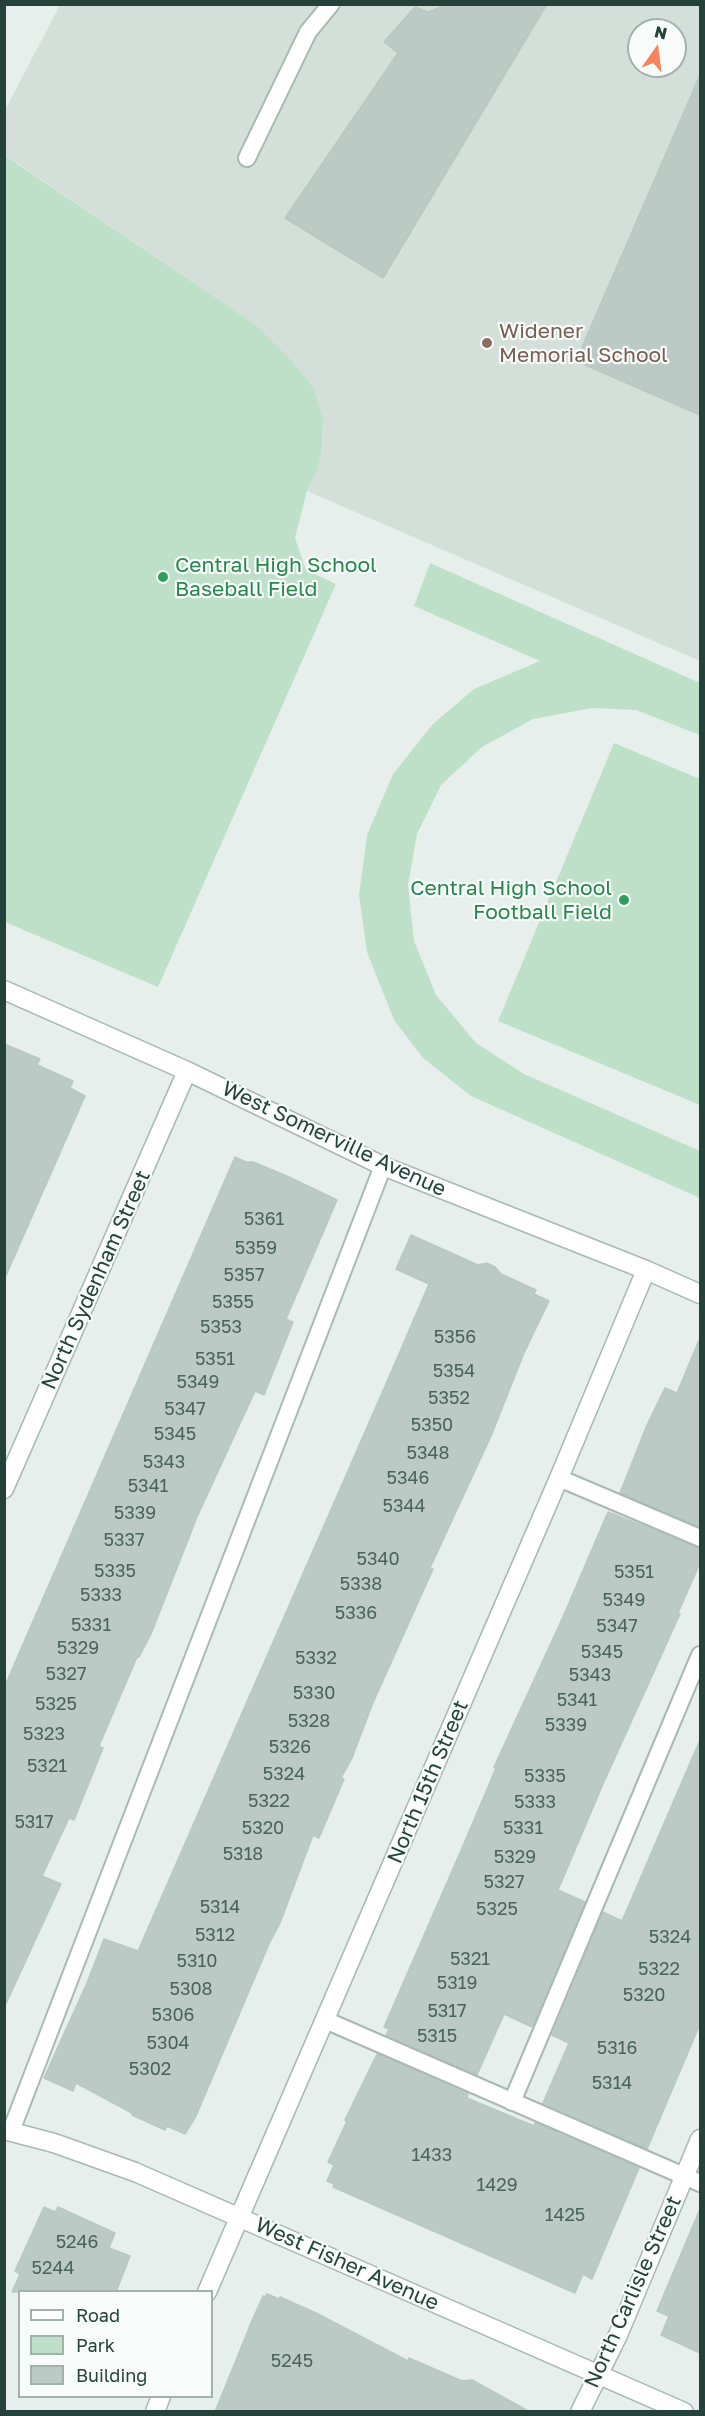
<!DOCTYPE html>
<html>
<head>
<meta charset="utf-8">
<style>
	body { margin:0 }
	#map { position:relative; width:705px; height:2416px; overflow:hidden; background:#e6efeb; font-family:"Golos Text",sans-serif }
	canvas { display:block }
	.frame { position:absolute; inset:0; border:6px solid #24423a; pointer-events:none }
	.legend { position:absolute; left:18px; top:2290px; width:195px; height:108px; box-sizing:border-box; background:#f7fbf9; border:2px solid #a3b1ad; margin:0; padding:8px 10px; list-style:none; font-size:18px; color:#24423a }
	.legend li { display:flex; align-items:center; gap:12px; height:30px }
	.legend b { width:30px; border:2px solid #a3b1ad }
	.north { position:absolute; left:627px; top:18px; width:60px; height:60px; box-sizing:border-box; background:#f7fbf9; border:2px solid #a3b1ad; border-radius:50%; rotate:14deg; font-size:16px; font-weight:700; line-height:24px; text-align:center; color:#24423a }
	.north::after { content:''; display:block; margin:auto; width:21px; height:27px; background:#f4845f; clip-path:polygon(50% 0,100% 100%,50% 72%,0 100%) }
</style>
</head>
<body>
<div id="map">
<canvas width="705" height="2416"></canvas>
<div class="frame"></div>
<ul class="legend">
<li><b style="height:8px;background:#fff"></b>Road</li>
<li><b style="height:16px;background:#bfe0c8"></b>Park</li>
<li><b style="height:16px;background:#bbcac4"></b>Building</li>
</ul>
<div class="north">N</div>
</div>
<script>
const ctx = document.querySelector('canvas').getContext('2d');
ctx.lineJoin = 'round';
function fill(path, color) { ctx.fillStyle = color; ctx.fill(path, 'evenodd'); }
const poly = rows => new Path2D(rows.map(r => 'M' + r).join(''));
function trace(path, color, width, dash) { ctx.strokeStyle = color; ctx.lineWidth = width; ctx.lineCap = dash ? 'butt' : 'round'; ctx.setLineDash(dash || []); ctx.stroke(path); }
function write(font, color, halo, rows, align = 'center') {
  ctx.font = font + ' "Golos Text",sans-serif'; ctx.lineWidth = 4.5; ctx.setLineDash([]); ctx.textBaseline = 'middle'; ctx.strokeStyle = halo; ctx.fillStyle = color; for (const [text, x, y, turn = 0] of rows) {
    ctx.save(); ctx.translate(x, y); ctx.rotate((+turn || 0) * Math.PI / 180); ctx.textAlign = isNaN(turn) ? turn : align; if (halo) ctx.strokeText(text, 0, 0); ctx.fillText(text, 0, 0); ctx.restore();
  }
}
fill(poly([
	[60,5,700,5,700,661,307,491,318,469,322,449,323,419,256,325,5,155,4,112],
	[639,30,675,30,675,66,639,66]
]), '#d4dfda');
fill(poly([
	[4,155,256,325,293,362,314,389,323,419,322,449,318,469,307,491,295,538,306,570,336,584,158,987,5,922],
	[430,563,700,683,700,735,636,710,592,708,533,719,482,747,441,785,417,834,408,885,414,941,436,995,476,1043,524,1074,700,1151,700,1198,471,1096,423,1058,394,1020,367,952,359,895,367,835,393,774,433,724,474,689,540,661,414,606],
	[614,743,700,779,700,1105,498,1021]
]), '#bfe0c8');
const building = poly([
	[449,4,547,4,383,278,285,218,398,53,384,42,415,7,428,12,449,4],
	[700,75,700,415,576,361,700,75],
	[4,1044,40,1059,37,1065,73,1081,70,1088,85,1096,4,1280,4,1044],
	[235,1157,246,1162,253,1162,289,1177,337,1200,286,1319,293,1322,264,1395,255,1391,197,1517,151,1634,139,1657,137,1657,99,1746,103,1748,74,1820,69,1818,42,1876,61,1884,4,2008,4,1688,235,1157],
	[411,1235,478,1265,487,1263,495,1267,501,1274,536,1290,534,1294,549,1301,524,1353,491,1436,430,1568,433,1569,372,1705,352,1758,341,1778,344,1779,319,1838,313,1835,280,1923,269,1944,196,2116,185,2134,167,2126,165,2130,132,2115,132,2113,76,2083,73,2091,44,2078,87,1983,104,1939,138,1951,396,1361,429,1284,396,1269,411,1235],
	[700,1338,700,1527,620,1493,647,1425,665,1388,677,1393,700,1338],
	[608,1512,700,1548,700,1563,678,1613,680,1614,603,1784,558,1890,585,1902,532,2027,504,2014,477,2075,386,2035,389,2029,384,2027,466,1839,496,1768,494,1767,563,1617,608,1512],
	[700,1740,700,2024,647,2149,543,2103,569,2043,552,2035,603,1912,622,1921,700,1740],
	[377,2054,468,2094,467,2098,534,2126,535,2123,639,2168,592,2279,583,2274,575,2293,333,2187,334,2184,327,2181,334,2165,328,2162,347,2121,345,2120,377,2054],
	[44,2207,55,2212,58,2207,115,2233,109,2248,130,2256,116,2292,12,2292,20,2274,15,2271,44,2207],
	[700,2209,700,2353,661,2335,669,2316,657,2311,700,2209],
	[267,2294,279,2299,280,2297,316,2313,408,2361,409,2358,462,2381,472,2380,530,2412,215,2412,251,2323,263,2296,265,2297,267,2294]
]);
fill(building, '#bbcac4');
trace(building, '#b8c9c2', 1.5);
const lane = poly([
	[247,158,308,32,331,4],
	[559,1478,700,1538],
	[325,2020,700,2183],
	[512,2102,700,1655],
	[11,2131,383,1166]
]);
const street = poly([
	[4,990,187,1071,383,1166,646,1270,700,1294],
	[4,1489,187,1071],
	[4,2130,54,2143,135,2172,684,2412],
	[207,2292,559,1478,646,1270],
	[155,2412,161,2396],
	[580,2412,618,2335,700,2139]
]);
trace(lane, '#a8b8b2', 20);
trace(street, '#a8b8b2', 21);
trace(lane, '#fff', 16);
trace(street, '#fff', 18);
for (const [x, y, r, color] of [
	[487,343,6,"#8d6e63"],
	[163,577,6,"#2e9e5b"],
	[624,900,6,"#2e9e5b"]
]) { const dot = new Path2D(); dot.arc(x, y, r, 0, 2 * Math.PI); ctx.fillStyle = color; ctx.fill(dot); trace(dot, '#f7fbf9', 2); }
write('18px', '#4a645c', null, [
	["5361",264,1219],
	["5359",256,1248],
	["5357",244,1275],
	["5355",233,1302],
	["5353",221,1327],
	["5356",455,1337],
	["5351",215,1359],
	["5354",454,1371],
	["5349",198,1382],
	["5352",449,1398],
	["5347",185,1409],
	["5350",432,1425],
	["5345",175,1434],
	["5348",428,1453],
	["5343",164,1462],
	["5346",408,1478],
	["5341",148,1486],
	["5344",404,1506],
	["5339",135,1513],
	["5337",124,1540],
	["5340",378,1559],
	["5335",115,1571],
	["5351",634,1572],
	["5338",361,1584],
	["5333",101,1595],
	["5349",624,1600],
	["5336",356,1613],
	["5331",91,1625],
	["5347",617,1626],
	["5329",78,1648],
	["5345",602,1652],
	["5332",316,1658],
	["5327",66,1674],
	["5343",590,1675],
	["5330",314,1693],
	["5341",577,1700],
	["5325",56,1704],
	["5328",309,1721],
	["5339",566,1725],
	["5323",44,1734],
	["5326",290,1747],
	["5321",47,1766],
	["5324",284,1774],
	["5335",545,1776],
	["5322",269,1801],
	["5333",535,1802],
	["5317",34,1822],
	["5320",263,1828],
	["5331",523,1828],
	["5318",243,1854],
	["5329",515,1857],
	["5327",504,1882],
	["5314",220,1907],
	["5325",497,1909],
	["5312",215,1935],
	["5324",670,1937],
	["5321",470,1959],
	["5310",197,1961],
	["5322",659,1969],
	["5319",457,1983],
	["5308",191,1989],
	["5320",644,1995],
	["5317",447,2011],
	["5306",173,2015],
	["5315",437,2036],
	["5304",168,2043],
	["5316",617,2048],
	["5302",150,2069],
	["5314",612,2083],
	["1433",432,2155],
	["1429",497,2185],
	["1425",565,2215],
	["5246",77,2242],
	["5244",53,2268],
	["5245",292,2361]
]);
write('21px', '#785e54', '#f7fbf9', [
	["Widener",499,331],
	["Memorial School",499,355]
], 'left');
write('21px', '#27864d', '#f7fbf9', [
	["Central High School",175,565],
	["Baseball Field",175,589],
	["Central High School",612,888,"right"],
	["Football Field",612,912,"right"]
], 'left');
write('21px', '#24423a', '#f7fbf9', [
	["West Somerville Avenue",334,1139,25],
	["North Sydenham Street",96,1280,-66],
	["North 15th Street",428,1782,-67],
	["West Fisher Avenue",347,2264,24],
	["North Carlisle Street",633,2292,-66]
]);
</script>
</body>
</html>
